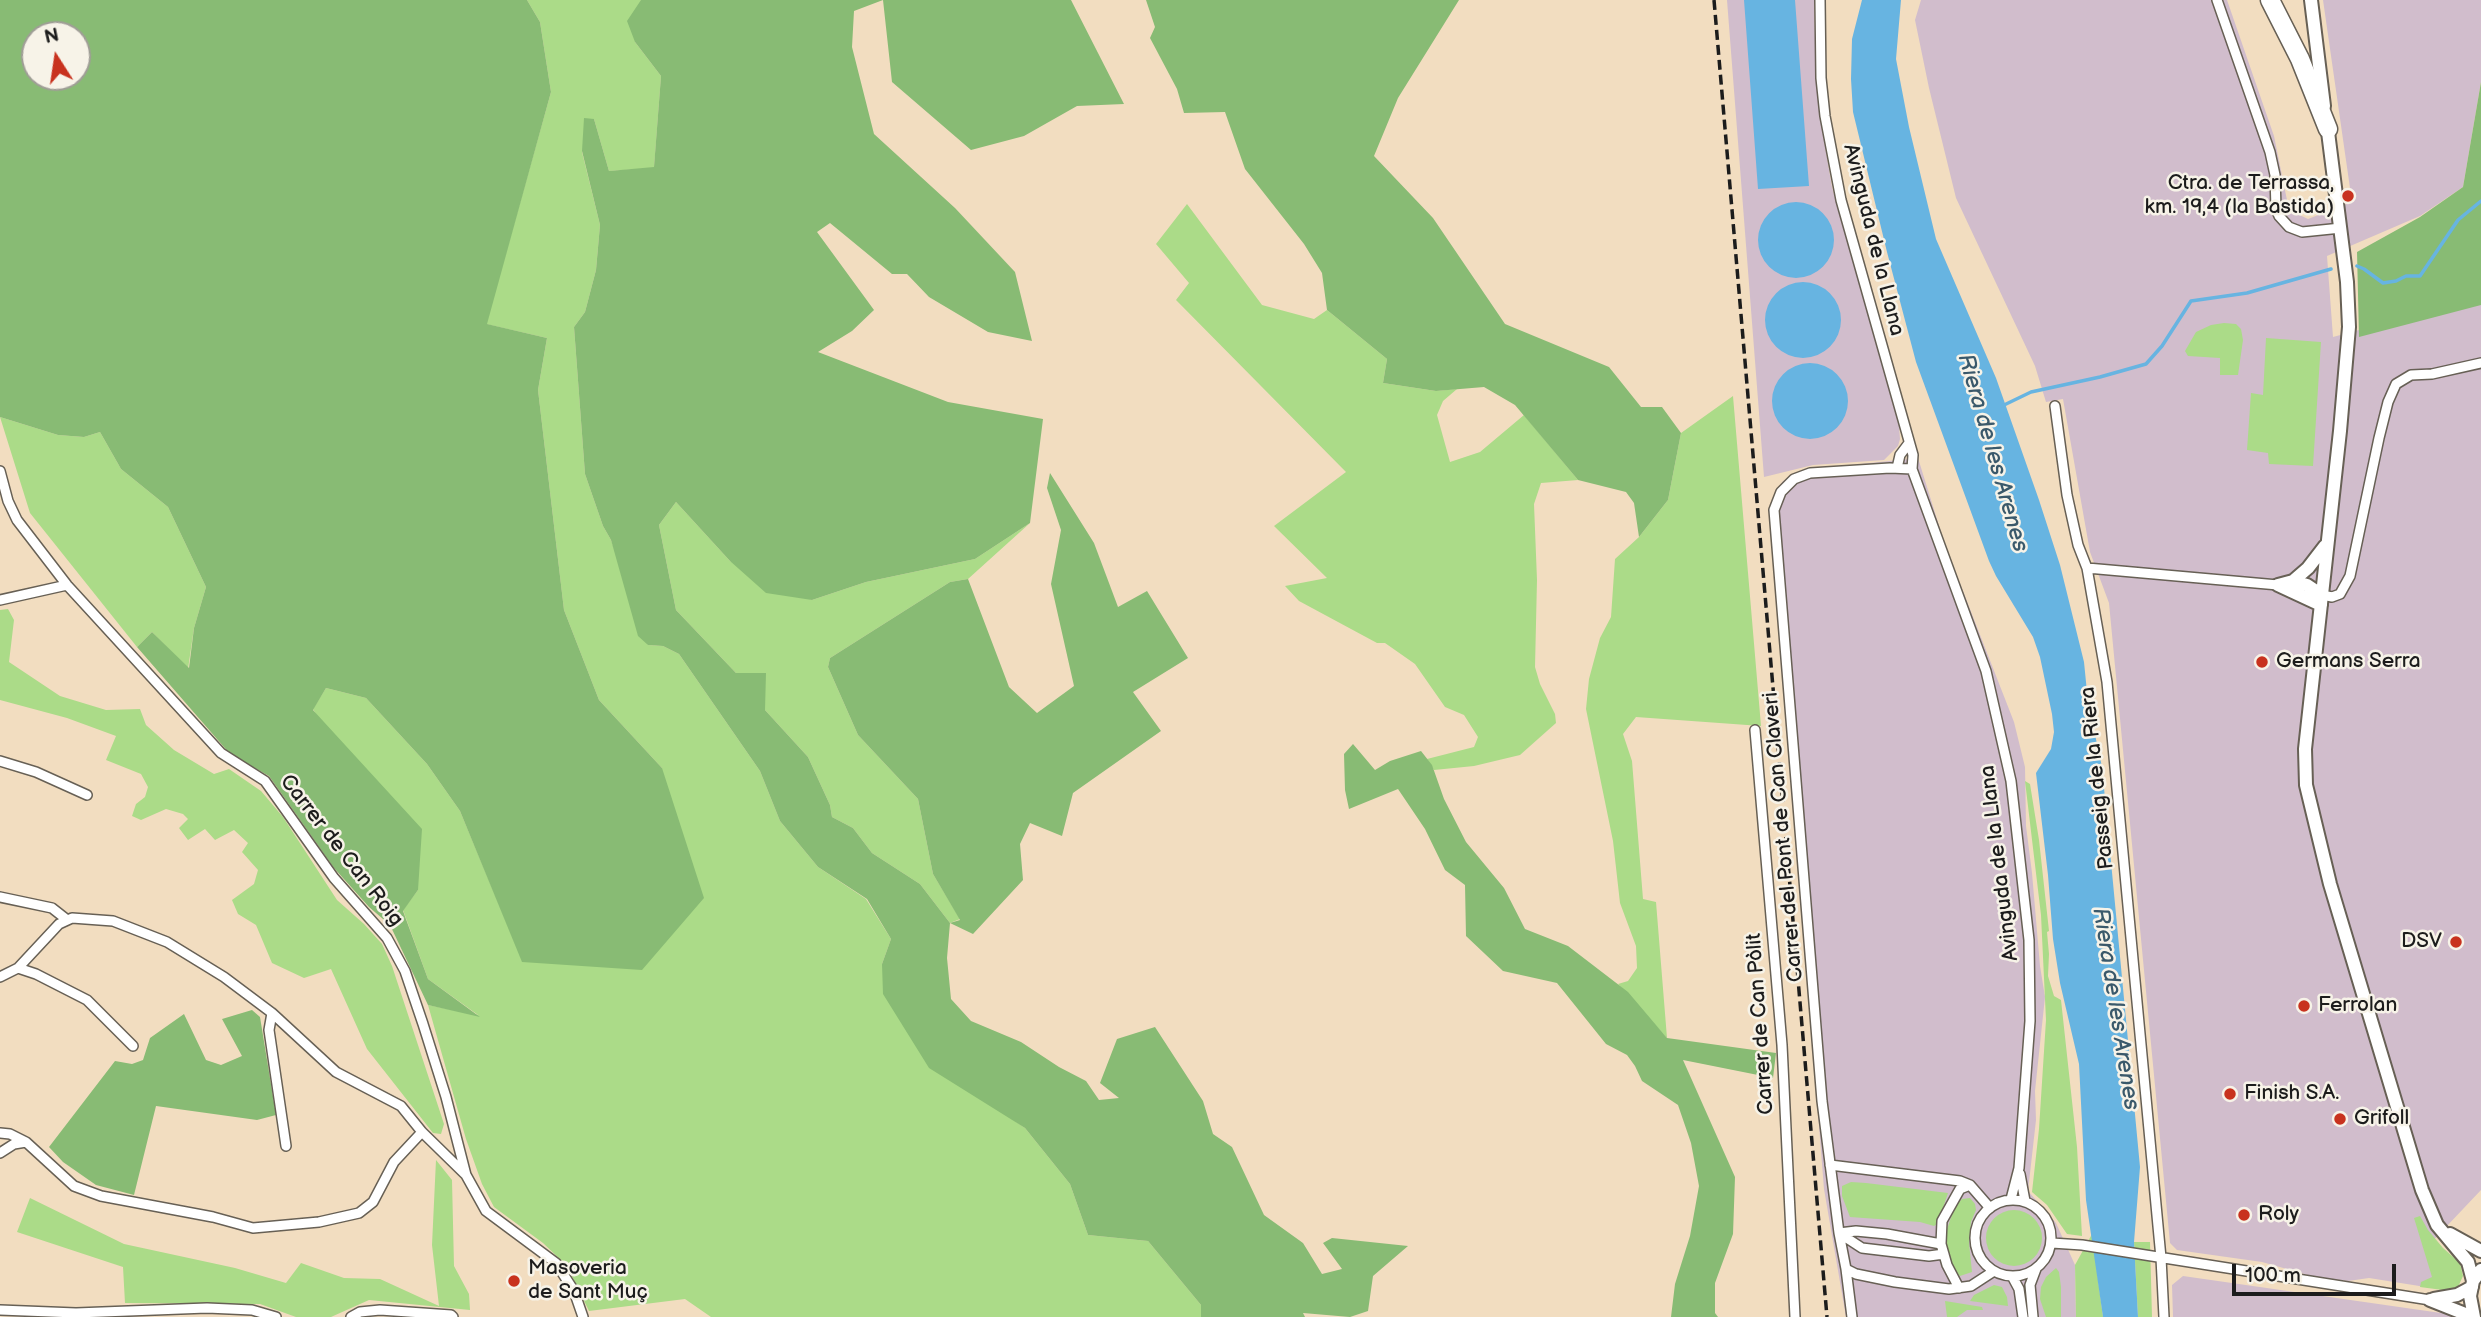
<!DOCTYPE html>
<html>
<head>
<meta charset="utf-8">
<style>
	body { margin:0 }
	#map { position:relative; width:2481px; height:1317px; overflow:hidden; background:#f2ddc0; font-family:"Balsamiq Sans",sans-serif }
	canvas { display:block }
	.north { position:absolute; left:21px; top:21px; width:70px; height:70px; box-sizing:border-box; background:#f7f3e8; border:2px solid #9f9d96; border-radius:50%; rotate:348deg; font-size:19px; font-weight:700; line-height:28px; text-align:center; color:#1c1c1c }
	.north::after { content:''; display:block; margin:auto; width:24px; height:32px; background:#c8321e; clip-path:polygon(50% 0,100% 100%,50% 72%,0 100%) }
	.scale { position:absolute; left:2232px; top:1264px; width:164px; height:32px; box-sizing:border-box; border:4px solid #1c1c1c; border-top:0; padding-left:9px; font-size:21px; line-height:24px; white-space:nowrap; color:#1c1c1c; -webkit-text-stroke:5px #f7f3e8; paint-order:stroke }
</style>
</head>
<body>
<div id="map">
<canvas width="2481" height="1317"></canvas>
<div class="north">N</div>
<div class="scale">100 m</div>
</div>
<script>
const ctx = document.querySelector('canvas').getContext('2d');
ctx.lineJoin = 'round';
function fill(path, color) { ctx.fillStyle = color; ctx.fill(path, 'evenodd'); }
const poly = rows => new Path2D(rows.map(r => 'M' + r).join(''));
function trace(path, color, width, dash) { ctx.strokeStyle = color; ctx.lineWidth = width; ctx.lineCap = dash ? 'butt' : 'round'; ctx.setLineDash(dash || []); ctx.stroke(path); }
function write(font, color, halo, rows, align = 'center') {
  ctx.font = font + ' "Balsamiq Sans",sans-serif'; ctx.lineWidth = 5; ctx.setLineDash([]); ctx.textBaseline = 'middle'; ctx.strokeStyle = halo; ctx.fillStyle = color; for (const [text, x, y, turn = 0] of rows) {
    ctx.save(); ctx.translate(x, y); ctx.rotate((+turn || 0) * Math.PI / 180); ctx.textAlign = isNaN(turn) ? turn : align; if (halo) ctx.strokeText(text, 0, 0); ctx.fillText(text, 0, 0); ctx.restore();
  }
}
fill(poly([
	[1727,0,1814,0,1816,74,1823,135,1832,187,1899,426,1900,439,1898,446,1884,460,1813,465,1764,477],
	[1921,0,2227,0,2274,136,2289,210,2308,219,2352,202,2323,0,2481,0,2481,82,2463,187,2420,216,2327,256,2333,337,2481,297,2481,1190,2428,1246,2436,1272,2432,1288,2369,1278,2348,1281,2315,1277,2262,1262,2177,1250,2170,1243,2109,603,2090,552,2063,399,2046,402,2035,366,1956,198,1929,88,1915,20],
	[1918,458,1945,545,2014,722,2025,767,2026,826,2032,873,2040,966,2045,997,2035,1091,2036,1120,2028,1191,2056,1223,2075,1265,2076,1317,1846,1317,1824,1189,1770,507,1783,481,1800,475,1823,468],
	[2183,1276,2448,1314,2452,1317,2173,1317,2172,1285]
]), '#d1bdcc');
fill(poly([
	[527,0,641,0,635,42,661,76,654,168,609,171,594,119,582,152,600,225,596,270,585,312,574,327,585,474,603,526,611,540,648,645,663,646,679,654,760,771,780,821,818,867,866,899,891,939,882,964,996,1108,1025,1128,1070,1184,1088,1235,1148,1241,1201,1305,1201,1317,711,1317,685,1299,589,1311,567,1266,543,1243,494,1207,482,1184,466,1139,428,1005,478,1015,428,979,403,910,418,890,313,709,326,688,366,698,427,764,460,811,523,962,662,768,599,700,564,610,538,390,547,338,486,324,551,92,540,22],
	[1187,204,1262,305,1314,319,1327,310,1387,359,1383,383,1436,391,1457,389,1443,401,1437,415,1450,462,1480,452,1524,415,1578,480,1541,483,1534,504,1537,580,1535,667,1540,684,1555,714,1556,723,1520,755,1474,766,1434,770,1427,759,1474,747,1478,737,1464,715,1445,707,1415,664,1385,643,1377,643,1299,601,1285,586,1327,578,1274,526,1346,472,1176,300,1189,283,1156,244],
	[2224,323,2236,324,2241,329,2243,340,2238,375,2220,375,2220,358,2188,356,2185,351,2196,332,2211,325],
	[2266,338,2321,342,2313,466,2269,464,2268,453,2247,450,2251,393,2263,395],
	[1733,396,1761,726,1636,717,1623,734,1632,761,1643,899,1656,902,1667,1038,1618,984,1628,981,1637,968,1636,946,1620,903,1613,841,1586,709,1589,679,1600,638,1611,617,1615,559,1639,537,1668,500,1681,433],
	[0,417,58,435,84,437,100,432,121,469,168,507,206,587,194,628,188,669,152,632,137,647,30,513],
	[676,502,730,561,812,600,866,582,975,559,1030,523,968,579,950,582,830,658,828,667,858,735,918,799,933,874,960,919,950,923,920,884,872,853,853,828,832,817,830,805,808,757,765,710,736,673,676,610,659,525],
	[8,609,14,620,9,662,60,696,106,710,140,709,146,725,174,750,214,774,229,769,261,791,283,817,337,900,364,924,382,944,392,966,444,1124,441,1134,433,1133,367,1049,331,969,304,978,272,963,256,925,238,914,232,900,254,884,258,870,242,852,248,843,234,830,215,840,205,829,188,840,179,828,188,819,183,814,166,809,141,820,132,816,136,804,145,797,148,787,141,774,106,760,116,736,67,718,0,700,0,610],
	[2025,781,2030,784,2039,840,2049,931,2047,932,2049,954,2048,976,2054,996,2061,1000,2077,1147,2082,1236,2067,1234,2047,1205,2032,1192,2039,1129,2046,1020,2041,915],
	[436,1160,452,1180,454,1266,469,1294,470,1310,369,1300,331,1317,296,1317,260,1304,125,1303,123,1267,17,1232,30,1198,124,1244,235,1268,286,1283,301,1263,344,1278,380,1279,439,1306,432,1245],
	[1851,1182,1866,1183,1948,1193,1938,1223,1934,1226,1920,1222,1850,1217,1842,1196,1842,1186],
	[1970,1198,1975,1204,1976,1210,1971,1222,1969,1243,1972,1272,1960,1276,1954,1271,1947,1253,1946,1232,1955,1206,1962,1199],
	'1986 1238a28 28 0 1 1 56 0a28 28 0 1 1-56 0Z',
	[2420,1216,2428,1230,2443,1248,2460,1263,2463,1276,2458,1287,2450,1291,2420,1287,2421,1282,2432,1277,2414,1218],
	[2092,1234,2103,1317,2076,1317,2075,1265],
	[2134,1242,2150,1242,2152,1317,2138,1317],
	[2056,1268,2059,1272,2061,1287,2061,1317,2046,1317,2040,1299,2041,1287,2046,1277],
	[1994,1285,2002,1287,2007,1297,2008,1306,1970,1301,1974,1295],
	[1945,1301,1982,1307,1983,1310,1967,1310,1957,1317,1947,1317]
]), '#abdb88');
fill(poly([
	[0,0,527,0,540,22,551,92,487,324,547,338,538,390,564,610,599,700,662,768,704,898,642,970,522,962,460,811,427,764,366,698,326,688,313,710,422,829,418,890,403,911,428,979,480,1017,428,1005,390,925,369,907,334,868,269,776,230,754,137,647,152,632,189,668,194,628,206,587,168,507,121,469,100,432,84,437,58,435,0,417],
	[35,35,77,35,77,77,35,77],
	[641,0,1071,0,1124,104,1077,106,1024,136,971,150,892,82,883,0,854,11,852,47,874,134,955,208,1015,272,1032,341,988,332,929,297,907,274,892,274,830,223,817,232,874,310,852,331,818,352,948,402,1043,419,1030,523,975,559,866,582,812,600,766,593,730,561,676,502,659,525,676,610,736,673,766,673,765,710,808,757,830,805,832,817,853,828,872,853,920,884,950,923,960,920,933,874,918,799,858,735,828,667,830,658,950,582,968,579,1009,687,1037,713,1074,686,1051,584,1061,530,1047,488,1050,473,1094,543,1118,607,1147,591,1188,658,1133,692,1161,731,1073,793,1062,836,1030,823,1020,844,1023,880,973,934,950,923,947,958,951,999,971,1021,1021,1042,1059,1067,1086,1081,1099,1100,1119,1098,1100,1083,1117,1039,1155,1027,1203,1101,1213,1134,1232,1147,1264,1215,1303,1243,1322,1274,1342,1269,1323,1243,1332,1238,1408,1246,1373,1276,1368,1311,1350,1317,1303,1313,1305,1317,1201,1317,1201,1305,1148,1241,1088,1235,1070,1184,1025,1128,929,1068,883,994,882,964,891,939,867,899,818,867,780,821,760,771,679,654,663,646,648,645,638,636,611,540,603,526,585,474,574,327,585,312,596,270,600,225,582,151,584,118,594,119,609,171,654,167,661,76,635,42,627,21],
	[1146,0,1459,0,1398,98,1374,156,1433,218,1505,324,1609,367,1641,407,1662,407,1681,433,1668,500,1639,537,1634,503,1626,492,1578,480,1515,405,1484,387,1436,391,1383,383,1387,359,1327,310,1322,273,1304,244,1245,169,1225,112,1184,113,1177,89,1150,38,1155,27],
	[2481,82,2481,305,2359,337,2357,252,2420,217,2463,187],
	[1353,744,1375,770,1390,761,1421,751,1432,765,1444,799,1466,842,1504,888,1525,929,1568,946,1628,992,1667,1038,1776,1053,1773,1078,1683,1060,1735,1177,1733,1234,1715,1283,1715,1313,1718,1317,1671,1317,1675,1284,1690,1236,1699,1186,1691,1143,1678,1105,1642,1081,1635,1066,1627,1055,1606,1044,1557,983,1503,971,1466,936,1465,885,1445,870,1425,829,1398,789,1349,809,1345,790,1344,754],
	[252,1010,260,1017,276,1115,257,1120,156,1106,134,1195,96,1185,63,1162,49,1147,115,1061,132,1064,143,1060,150,1038,184,1014,206,1060,221,1065,242,1056,222,1019]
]), '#88bb74');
fill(poly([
	[1744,0,1795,0,1809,186,1758,189],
	[1862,0,1901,0,1896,59,1909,127,1936,239,1996,378,2039,500,2060,565,2084,662,2088,702,2102,767,2140,1167,2134,1242,2138,1317,2103,1317,2086,1200,2079,1064,2060,983,2053,939,2048,875,2036,773,2051,749,2054,732,2052,714,2040,657,2033,637,1996,576,1989,561,1916,362,1887,252,1853,112,1851,79,1852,39],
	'1758 240a38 38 0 1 1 76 0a38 38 0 1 1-76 0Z',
	'1765 320a38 38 0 1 1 76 0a38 38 0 1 1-76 0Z',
	'1772 401a38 38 0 1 1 76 0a38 38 0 1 1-76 0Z'
]), '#67b4e1');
trace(poly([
	[2357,266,2364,269,2383,283,2396,281,2406,276,2420,276,2458,220,2481,201],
	[2002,406,2031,392,2100,377,2146,364,2162,346,2191,301,2247,293,2331,269]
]), '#67b4e1', 3.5);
const minor = poly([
	[1820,0,1821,78,1825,116,1841,200,1913,455,1912,469,1986,671,2011,781,2029,940,2030,1021,2019,1168,2011,1199],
	[2217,0,2270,152,2275,175,2276,209,2279,216,2289,227,2302,232,2341,228],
	[2055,406,2067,495,2078,545,2087,568,2107,682,2161,1258,2164,1317],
	[1897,468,1900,455,1909,443],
	[0,471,8,501,17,520,67,585,221,753,265,781,334,878,387,938,405,971,423,1024,446,1097,466,1175],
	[2087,568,2278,585],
	[2322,595,2332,597,2340,594,2350,576,2379,438,2388,402,2396,384,2411,375,2432,374,2481,363],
	[0,600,67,585],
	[1755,730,1782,1045,1795,1317],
	[0,761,36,772,87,795],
	[0,897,52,908,66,919],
	[18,968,36,974,87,1000,133,1046],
	[0,977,18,968,59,924,72,918,113,921,167,942,224,977,272,1013,336,1072,401,1106,422,1132,466,1175,486,1211,556,1263,574,1291,583,1317],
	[272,1013,269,1030,286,1146],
	[0,1133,10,1134,26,1142],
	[0,1153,14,1144,26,1142,74,1186,101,1196,213,1217,253,1228,319,1222,359,1213,373,1202,394,1162,422,1132],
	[1830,1165,1960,1181,1970,1185,1990,1208],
	[2020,1174,2025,1201],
	'1975 1238a38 38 0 1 1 76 0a38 38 0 1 1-76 0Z',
	[2052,1243,2082,1245,2430,1300],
	[1941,1244,1887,1234,1856,1231,1839,1233,1862,1248,1929,1256,1944,1254],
	[1846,1269,1856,1274,1895,1282,1949,1289,1971,1286,1994,1271],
	[2012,1276,2019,1289,2023,1317],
	[1959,1288,1947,1265,1941,1244,1942,1221,1960,1189,1970,1185],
	[0,1310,76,1313,207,1308,252,1310,276,1317],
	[351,1317,360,1312,380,1310,451,1315,453,1317],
	[1852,1317,1846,1269,1839,1233,1822,1101,1774,510,1781,492,1794,479,1810,473,1890,468,1912,469],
	[2033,1317,2030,1285,2036,1269]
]);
const secondary = poly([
	[2311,0,2324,106],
	[2327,124,2347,282,2349,327,2340,431,2305,749,2306,785,2330,884,2422,1190,2437,1225,2468,1262,2473,1281],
	[2293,581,2307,585,2322,595],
	[2278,585,2293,581,2308,568,2325,546],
	[2278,585,2321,605],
	[2450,1234,2481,1251],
	[2434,1299,2457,1295,2472,1287],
	[2430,1300,2473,1317],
	[2474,1317,2470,1296,2473,1281,2481,1270]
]);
const motorway = poly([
	[2270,0,2300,59,2328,129]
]);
trace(minor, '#676055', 12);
trace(secondary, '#676055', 16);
trace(motorway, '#676055', 21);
trace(minor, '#fff', 9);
trace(secondary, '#fff', 12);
trace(motorway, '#fff', 18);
trace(poly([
	[1714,0,1827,1317]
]), '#1c1c1c', 3.5, [10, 5]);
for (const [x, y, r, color] of [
	[2348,196,7,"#c8321e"],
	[2262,662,7,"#c8321e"],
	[2456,942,7,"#c8321e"],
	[2304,1006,7,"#c8321e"],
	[2230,1094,7,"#c8321e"],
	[2340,1119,7,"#c8321e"],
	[2244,1215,7,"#c8321e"],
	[514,1281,7,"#c8321e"]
]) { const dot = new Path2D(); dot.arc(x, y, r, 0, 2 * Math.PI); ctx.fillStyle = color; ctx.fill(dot); trace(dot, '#f7f3e8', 2.5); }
write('21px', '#1c1c1c', '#f7f3e8', [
	["Ctra. de Terrassa,",2334,184,"right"],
	["km. 19,4 (la Bastida)",2334,208,"right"],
	["Germans Serra",2276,662],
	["DSV",2442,942,"right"],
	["Ferrolan",2318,1006],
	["Finish S.A.",2244,1094],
	["Grifoll",2354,1119],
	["Roly",2258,1215],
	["Masoveria",528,1269],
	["de Sant Muç",528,1293]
], 'left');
write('21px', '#1c1c1c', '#f7f3e8', [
	["Avinguda de la Llana",1873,240,76],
	["Passeig de la Riera",2098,778,-96],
	["Carrer del Pont de Can Claveri",1784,837,-95],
	["Carrer de Can Roig",341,851,52],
	["Avinguda de la Llana",2000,863,-97],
	["Carrer de Can Pòlit",1761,1024,-94]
]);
write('italic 23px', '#3a596b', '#f7f3e8', [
	["Riera de les Arenes",1992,453,74],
	["Riera de les Arenes",2115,1009,81]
]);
</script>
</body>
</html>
